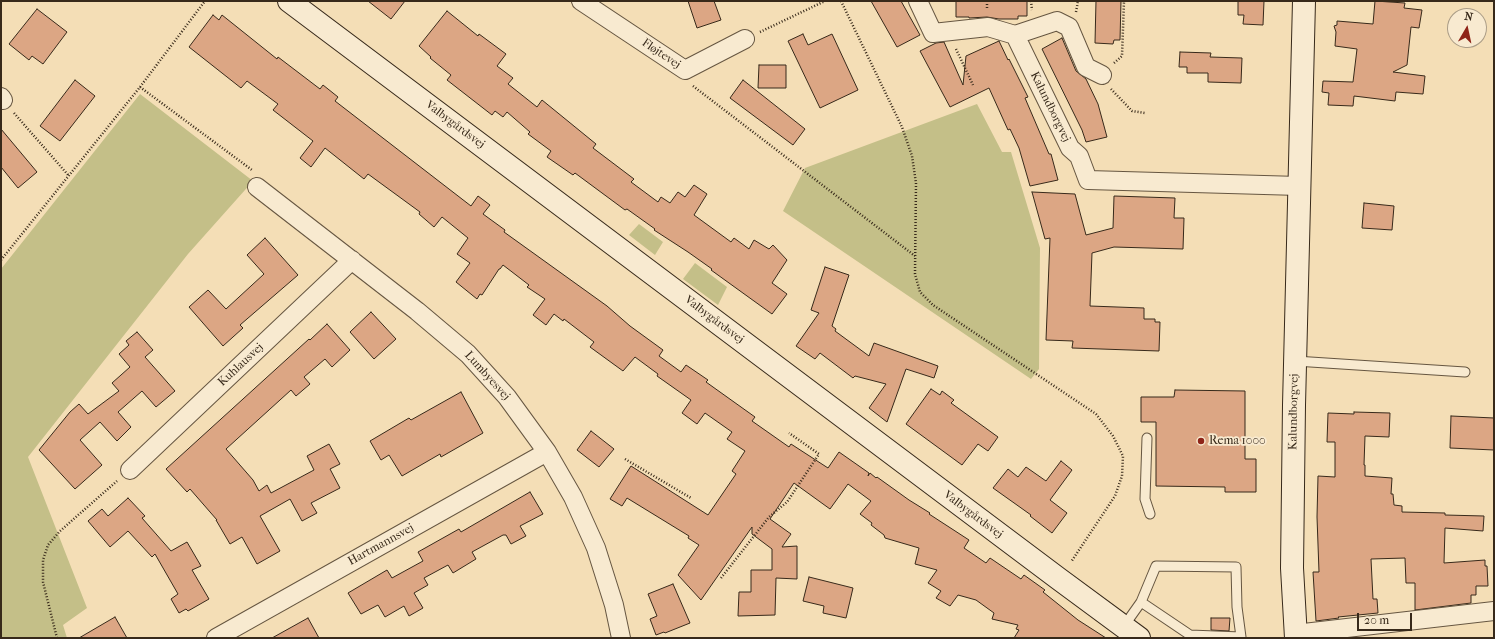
<!DOCTYPE html>
<html>
<head>
<meta charset="utf-8">
<style>
	body { margin:0 }
	#map { position:relative; width:1495px; height:639px; overflow:hidden; background:#f4deb6; font-family:"IM FELL French Canon",serif }
	canvas { display:block }
	.frame { position:absolute; inset:0; border:2px solid #37291a; pointer-events:none }
	.north { position:absolute; left:1447px; top:8px; width:40px; height:40px; box-sizing:border-box; background:#f8ead0; border:1px solid #ab9d87; border-radius:50%; rotate:9deg; font-size:11px; font-weight:700; line-height:16px; text-align:center; color:#37291a }
	.north::after { content:''; display:block; margin:auto; width:14px; height:18px; background:#8f2418; clip-path:polygon(50% 0,100% 100%,50% 72%,0 100%) }
	.scale { position:absolute; left:1357px; top:613px; width:55px; height:18px; box-sizing:border-box; border:2px solid #37291a; border-top:0; padding-left:5px; font-size:12px; line-height:14px; white-space:nowrap; color:#37291a; -webkit-text-stroke:3px #f8ead0; paint-order:stroke }
</style>
</head>
<body>
<div id="map">
<canvas width="1495" height="639"></canvas>
<div class="frame"></div>
<div class="north">N</div>
<div class="scale">20 m</div>
</div>
<script>
const ctx = document.querySelector('canvas').getContext('2d');
ctx.lineJoin = 'round';
function fill(path, color) { ctx.fillStyle = color; ctx.fill(path, 'evenodd'); }
const poly = rows => new Path2D(rows.map(r => 'M' + r).join(''));
function trace(path, color, width, dash) { ctx.strokeStyle = color; ctx.lineWidth = width; ctx.lineCap = dash ? 'butt' : 'round'; ctx.setLineDash(dash || []); ctx.stroke(path); }
function write(font, color, halo, rows, align = 'center') {
  ctx.font = font + ' "IM FELL French Canon",serif'; ctx.lineWidth = 3.5; ctx.setLineDash([]); ctx.textBaseline = 'middle'; ctx.strokeStyle = halo; ctx.fillStyle = color; for (const [text, x, y, turn = 0] of rows) {
    ctx.save(); ctx.translate(x, y); ctx.rotate((+turn || 0) * Math.PI / 180); ctx.textAlign = isNaN(turn) ? turn : align; if (halo) ctx.strokeText(text, 0, 0); ctx.fillText(text, 0, 0); ctx.restore();
  }
}
fill(poly([
	[140,94,253,181,188,254,28,457,87,608,63,625,67,638,1,638,1,269],
	[977,104,1002,152,1011,152,1040,248,1039,369,1031,379,783,211,805,168],
	[639,224,663,242,655,255,629,235],
	[695,263,727,287,718,305,683,279]
]), '#c4bf88');
const building = poly([
	[368,1,405,1,391,19,368,1],
	[688,1,714,1,721,20,697,28,688,1],
	[871,1,901,1,920,35,897,47,871,1],
	[956,1,1027,1,1027,16,1018,16,1018,19,999,19,987,17,969,18,969,17,956,17,956,1],
	[1096,1,1121,1,1120,40,1114,40,1113,44,1095,43,1096,1],
	[1238,1,1264,1,1263,25,1243,24,1244,15,1238,15,1238,1],
	[1375,1,1405,3,1404,8,1422,10,1419,28,1411,27,1407,65,1393,72,1425,76,1423,94,1396,92,1395,101,1354,96,1353,106,1328,105,1329,93,1322,92,1323,81,1353,82,1357,49,1335,46,1336,32,1334,26,1337,25,1337,21,1373,24,1375,1],
	[37,9,67,32,43,64,32,56,29,60,9,44,37,9],
	[447,11,478,36,479,34,506,54,497,66,513,78,508,84,537,107,542,100,596,144,593,148,634,179,631,182,658,202,661,197,670,203,678,192,685,197,694,185,707,194,694,215,731,242,734,238,749,249,754,240,769,249,773,245,787,260,772,283,787,294,772,314,711,270,712,269,688,252,654,230,655,229,627,209,625,210,575,173,573,175,547,157,551,151,528,134,530,132,507,112,503,117,495,111,492,115,447,80,451,75,430,58,431,57,419,46,447,11],
	[213,15,219,20,222,15,277,59,278,57,320,89,323,85,338,97,335,101,471,206,478,196,490,205,483,214,505,230,504,232,607,306,630,326,663,350,659,356,681,372,686,365,708,380,706,382,755,417,752,421,789,447,791,444,828,468,839,452,869,473,868,476,870,473,876,478,877,477,909,500,930,513,929,514,969,540,964,548,986,563,990,558,1021,579,1024,575,1045,590,1043,592,1078,620,1106,638,1014,638,1019,630,1016,629,1018,625,992,619,994,613,976,600,958,595,950,606,936,598,941,591,928,583,937,570,915,564,919,548,885,538,884,535,871,525,872,523,860,514,871,501,848,484,830,509,794,483,770,519,791,534,782,547,797,546,797,579,776,578,775,615,738,616,739,592,751,592,751,570,772,570,772,549,752,534,752,527,701,600,678,575,699,545,688,538,689,536,627,498,622,506,610,499,631,466,708,515,736,474,732,471,745,451,727,439,732,432,705,413,697,424,682,413,691,400,657,376,658,374,635,357,623,371,590,347,594,342,564,319,563,321,554,314,546,325,533,315,545,299,527,287,529,285,503,265,500,269,499,269,482,295,480,294,477,299,456,282,470,263,457,254,468,238,442,217,434,227,419,214,420,212,368,174,364,179,325,148,311,167,300,158,313,141,273,110,278,104,247,81,241,88,189,47,213,15],
	[803,34,808,45,832,34,858,90,820,108,788,41,803,34],
	[1062,38,1076,71,1086,79,1098,104,1107,137,1086,142,1082,130,1042,49,1062,38],
	[999,41,1008,60,1009,59,1028,97,1025,98,1049,154,1051,154,1058,180,1030,186,1019,148,1010,129,1008,130,989,88,950,107,920,51,936,43,944,42,963,85,966,56,999,41],
	[1180,52,1211,53,1210,57,1242,58,1241,83,1208,82,1208,73,1187,73,1187,67,1179,67,1180,52],
	[759,65,786,65,786,88,758,88,759,65],
	[75,80,95,96,60,141,40,126,75,80],
	[743,80,805,129,793,145,730,98,743,80],
	[1,129,37,172,18,188,1,167,1,129],
	[1032,192,1075,194,1086,235,1113,228,1114,196,1175,198,1174,218,1184,218,1183,249,1114,247,1092,253,1090,306,1144,308,1144,319,1155,319,1155,322,1160,322,1159,351,1072,348,1073,341,1046,340,1050,238,1045,239,1032,192],
	[1364,203,1394,206,1392,230,1362,228,1364,203],
	[265,238,298,275,240,325,243,328,223,346,189,307,208,290,226,309,264,274,247,255,265,238],
	[825,267,849,275,832,326,836,329,835,331,869,356,874,343,938,366,934,378,906,369,887,422,869,408,886,384,855,376,853,378,820,353,815,359,796,346,819,313,811,310,825,267],
	[371,312,396,339,374,359,350,332,371,312],
	[327,324,350,350,332,367,325,359,304,377,310,384,296,396,291,390,226,449,253,480,259,491,267,485,271,493,314,470,307,456,329,444,340,464,330,469,340,488,311,503,317,513,302,521,290,499,260,516,280,551,257,564,242,537,230,544,216,520,217,520,190,489,187,492,166,469,309,339,310,340,327,324],
	[137,332,153,350,145,357,175,391,156,407,142,391,118,412,131,427,117,441,100,422,80,440,102,465,75,489,39,450,70,412,79,404,88,414,119,391,112,383,130,367,119,354,129,345,126,341,137,332],
	[931,389,940,395,942,391,954,400,951,403,998,437,988,451,978,444,962,465,906,424,931,389],
	[1175,390,1245,391,1245,459,1256,459,1256,492,1225,492,1225,487,1156,486,1156,422,1141,422,1141,397,1174,397,1175,390],
	[461,392,483,433,441,457,440,454,402,476,389,455,381,460,370,441,409,418,411,420,461,392],
	[1354,412,1390,413,1389,437,1365,436,1364,465,1365,465,1365,476,1392,478,1391,494,1393,494,1394,505,1402,506,1402,512,1445,513,1445,515,1484,516,1483,531,1445,528,1444,563,1485,560,1485,566,1487,566,1488,586,1476,586,1476,595,1471,595,1471,603,1415,610,1415,583,1406,583,1405,558,1371,559,1373,599,1377,599,1378,613,1338,617,1339,618,1316,621,1313,572,1319,572,1317,517,1318,476,1335,477,1335,442,1327,442,1328,413,1354,414,1354,412],
	[1451,416,1494,418,1494,450,1450,448,1451,416],
	[591,431,614,449,599,467,577,450,591,431],
	[1061,461,1072,470,1050,500,1067,513,1052,533,1030,516,1031,515,993,488,1008,469,1018,477,1026,467,1046,481,1061,461],
	[530,492,543,514,520,526,526,536,511,544,506,535,503,535,472,552,476,559,453,573,448,565,424,578,428,585,414,593,423,608,409,616,404,606,385,617,378,605,361,614,348,593,387,570,392,578,423,561,418,552,459,529,461,532,530,492],
	[128,498,145,516,142,518,171,551,187,542,201,566,192,570,209,599,188,611,186,609,179,613,171,599,178,594,155,554,152,557,128,531,110,547,88,521,102,509,108,516,128,498],
	[809,577,853,588,846,618,823,613,824,606,803,601,809,577],
	[673,584,690,623,665,633,664,632,656,635,650,619,657,616,648,594,673,584],
	[115,617,127,638,79,638,115,617],
	[308,618,319,638,272,638,308,618],
	[1211,618,1230,618,1229,631,1211,630,1211,618]
]);
fill(building, '#dca684');
trace(building, '#37291a', 1);
const lane = poly([
	[1295,361,1465,372],
	[1147,438,1145,499,1150,514],
	[1124,626,1141,602,1156,566,1236,567,1237,607,1241,637,1190,635,1141,602]
]);
const street = poly([
	[581,1,685,70,745,39],
	[918,1,933,33,988,27,1015,35,1070,148,1079,156,1088,180,1299,186],
	[1015,35,1057,21,1069,27,1086,67,1102,75],
	[1,97,3,100],
	[257,187,417,311,468,354,507,397,547,452,573,497,596,548,614,605,621,638],
	[130,470,352,260],
	[1295,634,1494,611],
	[216,638,547,452]
]);
const secondary = poly([
	[289,1,1059,579,1139,638],
	[1296,638,1292,568,1294,405,1304,1]
]);
trace(lane, '#665641', 11);
trace(street, '#665641', 20);
trace(secondary, '#37291a', 24);
trace(poly([
	[841,1,902,127,912,156,916,183,915,274,920,292,933,305,1096,414,1113,436,1123,456,1122,476,1115,496,1071,562],
	[987,1,987,9],
	[1031,1,1032,10],
	[1076,12,1078,1],
	[760,32,825,1],
	[956,49,973,85],
	[1114,63,1122,56,1124,1],
	[693,86,915,256],
	[140,87,252,170],
	[1111,89,1132,111,1145,113],
	[14,113,69,176],
	[1,260,140,87,205,1],
	[625,459,691,498],
	[721,578,769,517,787,502,819,454,789,433],
	[57,638,43,582,43,560,48,545,60,531,117,481]
]), '#37291a', 2.5, [1, 2]);
trace(lane, '#f8ead0', 9);
trace(street, '#f8ead0', 18);
trace(secondary, '#f8ead0', 22);
for (const [x, y, r, color] of [
	[1201,441,4,"#8f2418"]
]) { const dot = new Path2D(); dot.arc(x, y, r, 0, 2 * Math.PI); ctx.fillStyle = color; ctx.fill(dot); trace(dot, '#f8ead0', 1.5); }
write('12px', '#37291a', '#f8ead0', [
	["Fløjtevej",661,54,34],
	["Kalundborgvej",1050,107,64],
	["Valbygårdsvej",455,125,37],
	["Valbygårdsvej",714,320,37],
	["Kuhlausvej",241,365,-43],
	["Lumbyesvej",487,376,48],
	["Kalundborgvej",1294,412,-89],
	["Valbygårdsvej",973,515,37],
	["Hartmannsvej",381,545,-29]
]);
write('12px', '#37291a', '#f8ead0', [
	["Rema 1000",1209,441]
], 'left');
</script>
</body>
</html>
